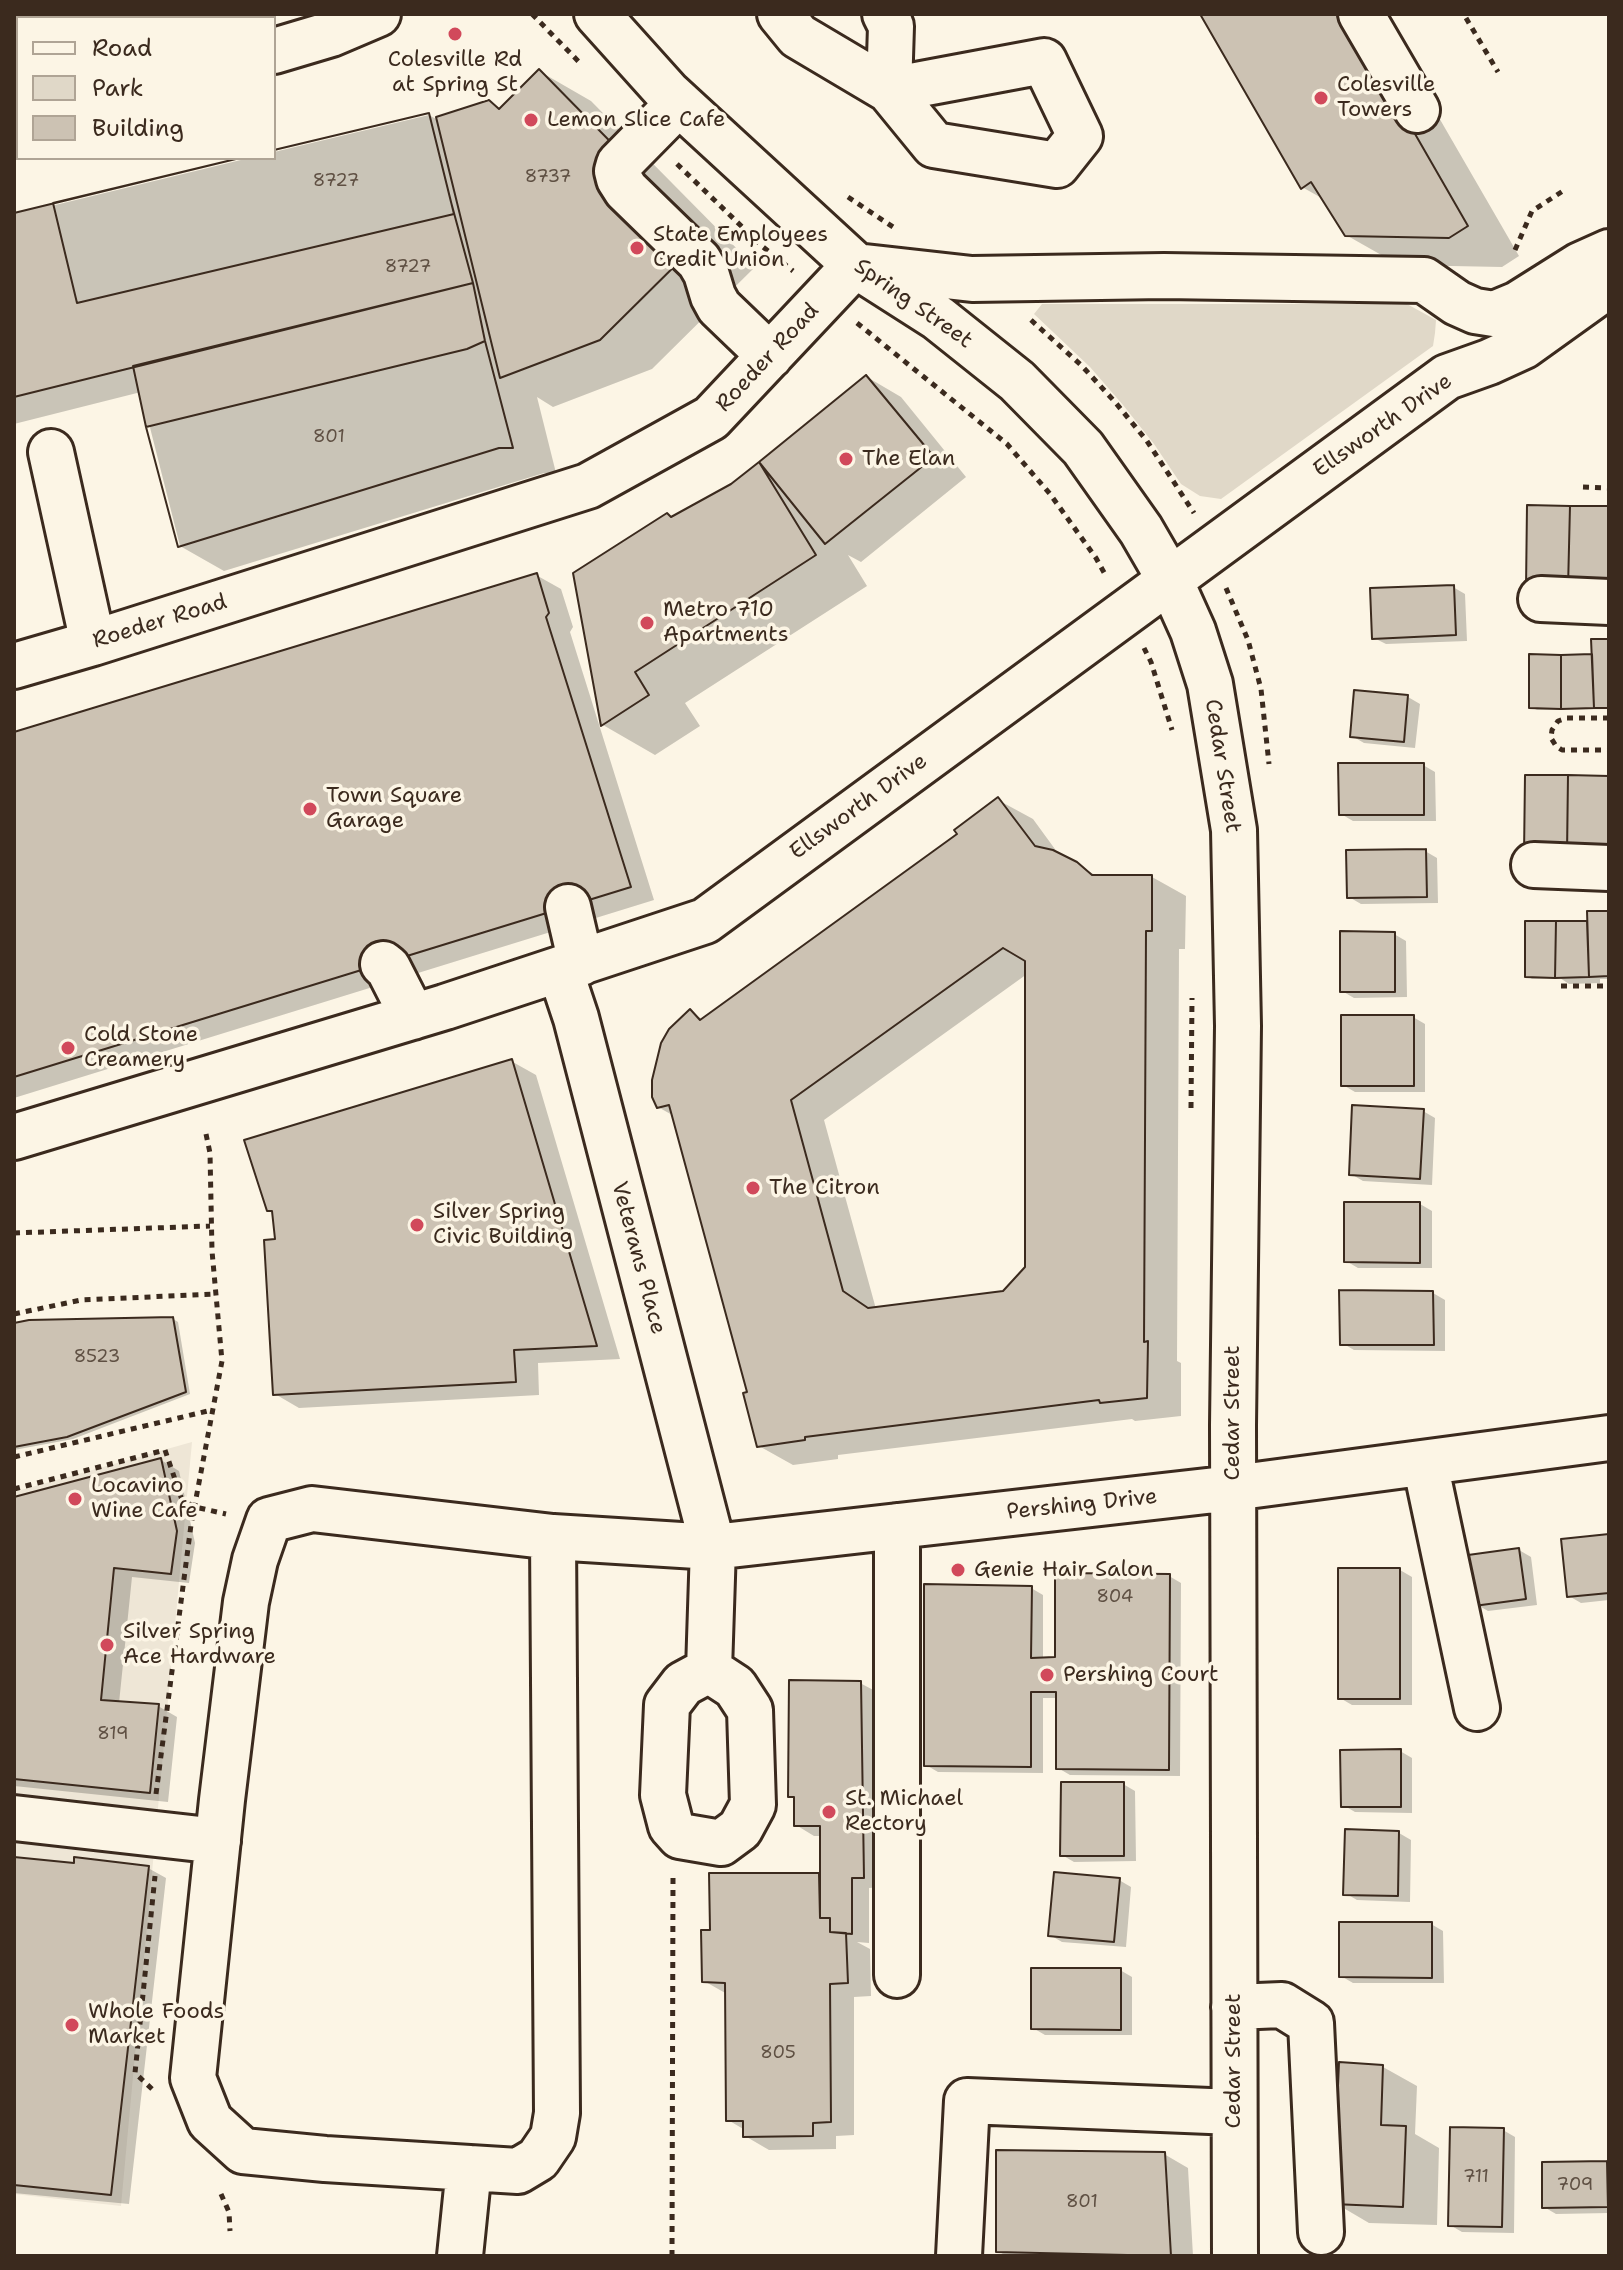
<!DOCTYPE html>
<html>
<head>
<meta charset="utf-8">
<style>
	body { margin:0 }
	#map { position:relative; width:1623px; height:2270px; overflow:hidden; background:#fcf5e5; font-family:"Shantell Sans",sans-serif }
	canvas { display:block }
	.frame { position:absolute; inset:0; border:16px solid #3b2a1e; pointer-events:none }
	.legend { position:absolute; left:16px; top:16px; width:260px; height:144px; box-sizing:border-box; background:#fcf5e5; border:2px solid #afa495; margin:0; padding:10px 14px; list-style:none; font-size:24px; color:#3b2a1e }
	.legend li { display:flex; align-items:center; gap:16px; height:40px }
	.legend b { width:40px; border:2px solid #afa495 }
</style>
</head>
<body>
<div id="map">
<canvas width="1623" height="2270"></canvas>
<div class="frame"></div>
<ul class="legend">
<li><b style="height:10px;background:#fcf5e5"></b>Road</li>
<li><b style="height:22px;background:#e0d8c8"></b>Park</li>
<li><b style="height:22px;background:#ccc2b3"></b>Building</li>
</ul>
</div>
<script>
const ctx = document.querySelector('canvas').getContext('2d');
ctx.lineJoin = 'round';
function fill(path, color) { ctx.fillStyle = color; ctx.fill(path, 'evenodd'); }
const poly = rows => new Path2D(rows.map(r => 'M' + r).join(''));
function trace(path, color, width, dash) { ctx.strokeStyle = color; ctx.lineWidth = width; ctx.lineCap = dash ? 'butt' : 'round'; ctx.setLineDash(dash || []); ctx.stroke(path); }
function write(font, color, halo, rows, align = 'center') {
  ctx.font = font + ' "Shantell Sans",sans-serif'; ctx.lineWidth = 7; ctx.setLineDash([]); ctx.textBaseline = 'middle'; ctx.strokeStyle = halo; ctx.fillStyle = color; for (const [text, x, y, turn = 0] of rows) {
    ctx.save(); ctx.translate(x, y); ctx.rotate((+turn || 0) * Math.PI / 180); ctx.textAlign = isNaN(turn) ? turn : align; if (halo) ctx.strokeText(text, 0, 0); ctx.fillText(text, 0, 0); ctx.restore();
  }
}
fill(poly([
	[192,1442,121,2206,14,2194,14,1492]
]), '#eee6d6');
fill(poly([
	[1042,304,1407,304,1436,320,1435,333,1433,346,1221,499,1200,496,1181,484,1154,444,1123,405,1090,367,1034,314]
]), '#e0d8c8');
fill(poly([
	[1202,14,1379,14,1519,256,1502,267,1399,265,1346,235,1325,200,1302,187],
	[539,71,591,101,755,267,652,369,553,407,537,397,556,473,544,473,224,571,180,546,141,392,14,424,14,215,249,158,274,158,274,152,429,115,436,119,489,102,502,109],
	[867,377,901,397,966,477,861,562,848,555,867,586,685,703,700,726,655,755,603,725,575,574,732,486],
	[536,575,561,589,573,627,570,632,654,900,14,1098,14,734],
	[1453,587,1465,594,1467,641,1386,644,1374,638],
	[1609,641,1609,709,1537,710,1531,707,1594,656],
	[1408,697,1420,704,1415,748,1364,743,1352,736],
	[1423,765,1435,772,1436,821,1353,821,1341,814],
	[998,800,1033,819,1060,856,1099,877,1152,877,1186,896,1185,949,1179,949,1177,1361,1181,1363,1181,1416,1135,1421,1132,1419,838,1455,838,1459,793,1465,759,1446,749,1393,674,1116,658,1107,690,1012,704,1020,960,834],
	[1027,974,1027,1268,1004,1293,876,1309,824,1120],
	[1425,851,1437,858,1438,903,1361,904,1349,897],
	[1609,912,1609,979,1600,979,1600,983,1569,984,1560,978,1532,979,1527,976,1587,923,1590,924],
	[1394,934,1406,941,1407,997,1354,998,1342,991],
	[1413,1017,1425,1024,1425,1092,1355,1092,1343,1085],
	[511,1061,536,1075,620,1359,538,1363,539,1395,299,1408,275,1394,277,1241,274,1213,269,1210],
	[1423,1111,1435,1118,1432,1185,1363,1181,1351,1174],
	[1420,1204,1432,1211,1432,1268,1358,1268,1346,1261],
	[1433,1293,1445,1300,1445,1351,1354,1350,1342,1343],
	[173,1319,178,1322,190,1394,73,1439,14,1450,14,1325],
	[161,1460,179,1471,195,1543,189,1583,132,1577,119,1703,158,1706,177,1717,168,1802,14,1786,14,1499],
	[1609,1536,1609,1600,1581,1603,1569,1596],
	[1519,1550,1531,1557,1537,1605,1488,1611,1476,1604],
	[1400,1570,1412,1577,1412,1705,1352,1705,1340,1698],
	[1169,1576,1181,1583,1180,1776,1070,1775,1058,1768,1058,1698,1043,1698,1043,1773,938,1772,926,1765,1031,1588,1043,1595,1043,1660,1057,1659],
	[860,1683,879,1693,882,1887,869,1888,869,1943,857,1942,870,1949,871,1996,854,1997,854,2135,836,2136,836,2149,769,2150,745,2136,745,2130,728,2120,727,1994,704,1981,712,1932,819,1875,822,1877,822,1836,814,1836,796,1825,796,1800,790,1796],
	[1400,1751,1412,1758,1412,1813,1355,1812,1343,1805],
	[1123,1784,1135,1791,1136,1861,1074,1862,1062,1855],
	[1399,1833,1411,1840,1410,1902,1357,1900,1345,1893],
	[14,1859,76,1866,148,1868,166,1878,129,2204,14,2193],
	[1119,1880,1131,1887,1126,1947,1062,1942,1050,1935],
	[1431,1924,1443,1931,1444,1983,1353,1983,1341,1976],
	[1120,1970,1132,1977,1132,2035,1045,2035,1033,2028],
	[1383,2067,1417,2086,1415,2134,1439,2148,1437,2225,1369,2223,1335,2203],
	[1503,2130,1515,2137,1514,2233,1462,2232,1450,2225],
	[1164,2154,1188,2168,1193,2256,1006,2256,998,2251],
	[1606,2163,1609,2164,1609,2213,1556,2214,1544,2207]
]), '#0003');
const building = poly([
	[1200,14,1346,14,1468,226,1449,238,1345,236,1311,182,1301,189,1200,14],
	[539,69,704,237,600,340,500,378,436,117,489,100,499,109,539,69],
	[429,113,451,202,473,283,14,397,14,213,240,158,274,158,274,150,429,113],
	[429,113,454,214,77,303,53,203,240,158,274,158,274,150,429,113],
	[473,283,485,341,513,448,499,448,178,547,146,427,133,366,473,283],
	[485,341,513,448,499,448,178,547,146,427,467,349,485,341],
	[866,375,934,457,825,544,759,462,866,375],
	[759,462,816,555,635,672,649,695,601,726,573,573,667,513,671,517,731,484,759,462],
	[1527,505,1570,506,1568,588,1526,588,1527,505],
	[1570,506,1609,506,1609,590,1568,588,1570,506],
	[537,573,549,613,546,617,631,887,14,1077,14,732,537,573],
	[1454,585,1456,635,1372,639,1370,588,1454,585],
	[1591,639,1609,639,1609,708,1594,708,1591,639],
	[1529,654,1561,655,1561,709,1529,708,1529,654],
	[1592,654,1594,708,1561,709,1561,655,1592,654],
	[1354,690,1408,695,1404,742,1350,737,1354,690],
	[1338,763,1424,763,1424,815,1339,815,1338,763],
	[1525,775,1568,775,1567,856,1524,855,1525,775],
	[1568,775,1609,776,1609,854,1567,852,1568,775],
	[998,797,1035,846,1053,850,1077,862,1092,875,1152,875,1152,931,1146,931,1144,1342,1148,1341,1147,1398,1100,1403,1099,1400,805,1437,805,1440,757,1447,743,1393,747,1392,669,1105,657,1108,652,1097,652,1080,661,1043,669,1029,690,1009,700,1020,957,834,954,830,998,797],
	[1003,948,1025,961,1025,1267,1003,1291,868,1308,843,1291,791,1100,1003,948],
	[1426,849,1427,897,1347,898,1346,850,1426,849],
	[1587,911,1609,911,1609,976,1589,977,1587,911],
	[1525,921,1556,921,1555,978,1525,977,1525,921],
	[1556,921,1587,921,1589,977,1555,978,1556,921],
	[1340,931,1395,932,1395,992,1340,992,1340,931],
	[1341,1015,1414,1015,1414,1086,1341,1086,1341,1015],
	[512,1059,597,1346,514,1350,516,1382,273,1395,264,1240,275,1239,272,1211,267,1211,244,1140,512,1059],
	[1352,1105,1424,1109,1420,1179,1349,1175,1352,1105],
	[1344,1202,1420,1202,1420,1263,1344,1262,1344,1202],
	[1339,1290,1433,1291,1434,1345,1340,1345,1339,1290],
	[173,1317,186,1392,67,1437,14,1447,14,1323,29,1320,173,1317],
	[161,1458,177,1531,171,1574,114,1568,101,1700,159,1704,150,1793,14,1779,14,1497,161,1458],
	[1609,1534,1609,1593,1567,1597,1561,1539,1609,1534],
	[1519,1548,1526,1599,1474,1606,1468,1555,1519,1548],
	[1338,1568,1400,1568,1400,1699,1338,1699,1338,1568],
	[1055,1573,1170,1574,1169,1770,1056,1769,1056,1692,1031,1692,1031,1767,924,1766,924,1584,1032,1586,1031,1658,1055,1657,1055,1573],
	[789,1680,861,1681,864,1878,852,1878,852,1934,830,1932,830,1918,820,1918,820,1826,794,1826,794,1797,788,1797,789,1680],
	[1401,1749,1401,1807,1341,1807,1340,1750,1401,1749],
	[1061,1782,1124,1782,1124,1856,1060,1856,1061,1782],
	[1345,1829,1399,1831,1398,1896,1343,1895,1345,1829],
	[14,1857,74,1863,74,1857,149,1866,111,2195,14,2185,14,1857],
	[1054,1872,1120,1878,1114,1942,1048,1936,1054,1872],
	[709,1873,819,1873,820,1918,830,1918,830,1932,846,1933,848,1983,830,1984,831,2122,813,2123,813,2136,743,2137,743,2121,726,2121,725,1983,702,1982,701,1930,710,1930,709,1873],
	[1339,1922,1432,1922,1432,1978,1339,1977,1339,1922],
	[1031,1968,1121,1968,1121,2030,1031,2029,1031,1968],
	[1339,2062,1383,2065,1381,2125,1406,2126,1403,2207,1333,2204,1339,2062],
	[1450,2127,1504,2128,1502,2227,1448,2226,1450,2127],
	[996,2150,1165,2152,1171,2256,996,2252,996,2150],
	[1607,2161,1608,2207,1542,2208,1542,2162,1607,2161]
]);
fill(building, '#ccc2b3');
trace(building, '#3b2a1e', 2);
const minor = poly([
	[597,14,668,93,855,265,938,318,1017,381,1083,448,1141,530,1170,580,1193,631,1210,684,1234,830,1238,1026,1233,1425,1235,2256],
	[780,14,798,36,889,90,1044,61,1080,136,1057,165,934,145,889,90,891,26,885,14],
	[1361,14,1417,110],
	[679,103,619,164,617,171,619,179,626,190,699,261,706,273,713,296,719,307,770,356],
	[865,267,972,279,1164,276,1424,280,1457,303,1475,311,1494,314,1518,304,1580,265,1609,252],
	[51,452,93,643],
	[1541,599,1609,602],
	[14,666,93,643,588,486,711,418,855,265],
	[1534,865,1609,868],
	[568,907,581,963],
	[383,964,388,968,413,1017],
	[560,970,576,1018,713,1547,709,1670],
	[14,1137,445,1007,705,921,1447,377,1489,362,1524,346,1609,285],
	[1425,1463,1477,1708],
	[553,1537,557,2113,553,2137,538,2159,518,2171,325,2159,243,2151,210,2121,193,2078,222,1800,246,1602,255,1560,269,1520,312,1509,553,1537,713,1547,1233,1488,1609,1438],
	[709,1670,735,1687,750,1710,753,1805,740,1829,721,1843,680,1836,671,1826,663,1795,667,1705,683,1684,709,1670],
	[14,1818,218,1841],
	[897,1975,897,1526],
	[1234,2007,1282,2005,1311,2023,1321,2232],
	[460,2256,469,2168],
	[959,2256,967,2101,1234,2112]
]);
const highway = poly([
	[274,51,331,34,378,14],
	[14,129,18,128]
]);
trace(minor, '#3b2a1e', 50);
trace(highway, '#3b2a1e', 50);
trace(poly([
	[532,14,582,65],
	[1466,18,1498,72],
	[677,164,763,247,793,271],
	[848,197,893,227],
	[1515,250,1532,211,1566,189],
	[1031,320,1082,366,1115,402,1147,441,1194,513],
	[857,323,1007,444,1050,494,1096,558,1106,576],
	[1583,487,1609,488],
	[1226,588,1248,640,1261,689,1269,764],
	[1144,648,1151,662,1172,730],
	[1609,718,1567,718,1558,721,1552,730,1551,738,1556,746,1562,750,1609,750],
	[1561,986,1609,986],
	[1191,1108,1192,998],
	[14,1233,210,1226],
	[14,1314,81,1300,215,1294],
	[14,1457,212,1410],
	[14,1489,165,1450,182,1500,195,1507,226,1514],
	[156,1794,191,1525,222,1361,212,1251,210,1153,206,1134],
	[152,2089,135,2073,155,1876],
	[221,2194,229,2212,230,2231],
	[672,2256,673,1877]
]), '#3b2a1e', 5, [6, 6]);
trace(minor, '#fcf5e5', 44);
trace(highway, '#fcf5e5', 44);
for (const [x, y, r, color] of [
	[455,34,8,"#d1495b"],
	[1321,98,8,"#d1495b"],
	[531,120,8,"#d1495b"],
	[637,248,8,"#d1495b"],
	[846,459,8,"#d1495b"],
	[647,623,8,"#d1495b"],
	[310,809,8,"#d1495b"],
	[68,1048,8,"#d1495b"],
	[753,1188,8,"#d1495b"],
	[417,1225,8,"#d1495b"],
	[75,1499,8,"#d1495b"],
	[958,1570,8,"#d1495b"],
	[107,1645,8,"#d1495b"],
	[1047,1675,8,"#d1495b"],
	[829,1812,8,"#d1495b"],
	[72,2025,8,"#d1495b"]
]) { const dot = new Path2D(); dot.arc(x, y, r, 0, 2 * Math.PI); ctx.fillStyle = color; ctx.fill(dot); trace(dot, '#fcf5e5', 3); }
write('18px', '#5f5043', null, [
	["8737",548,177],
	["8727",336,181],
	["8727",408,267],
	["801",329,437],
	["8523",97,1357],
	["804",1115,1597],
	["819",113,1734],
	["805",778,2053],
	["711",1476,2177],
	["709",1575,2185],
	["801",1082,2202]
]);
write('22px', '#3b2a1e', '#fcf5e5', [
	["Colesville Rd",455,60,"center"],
	["at Spring St",455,85,"center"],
	["Colesville",1337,85],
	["Towers",1337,110],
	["Lemon Slice Cafe",547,120],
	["State Employees",653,235],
	["Credit Union",653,260],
	["The Elan",862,459],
	["Metro 710",663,610],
	["Apartments",663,635],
	["Town Square",326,796],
	["Garage",326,821],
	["Cold Stone",84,1035],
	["Creamery",84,1060],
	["The Citron",769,1188],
	["Silver Spring",433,1212],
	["Civic Building",433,1237],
	["Locavino",91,1486],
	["Wine Cafe",91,1511],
	["Genie Hair Salon",974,1570],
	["Silver Spring",123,1632],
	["Ace Hardware",123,1657],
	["Pershing Court",1063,1675],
	["St. Michael",845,1799],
	["Rectory",845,1824],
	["Whole Foods",88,2012],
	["Market",88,2037]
], 'left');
write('22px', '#3b2a1e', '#fcf5e5', [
	["Spring Street",913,304,35],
	["Roeder Road",768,358,-47],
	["Ellsworth Drive",1383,426,-35],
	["Roeder Road",160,622,-17],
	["Cedar Street",1222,766,81],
	["Ellsworth Drive",859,807,-36],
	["Veterans Place",638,1258,75],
	["Cedar Street",1233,1413,-90],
	["Pershing Drive",1082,1505,-6],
	["Cedar Street",1234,2061,-90]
]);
</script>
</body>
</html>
